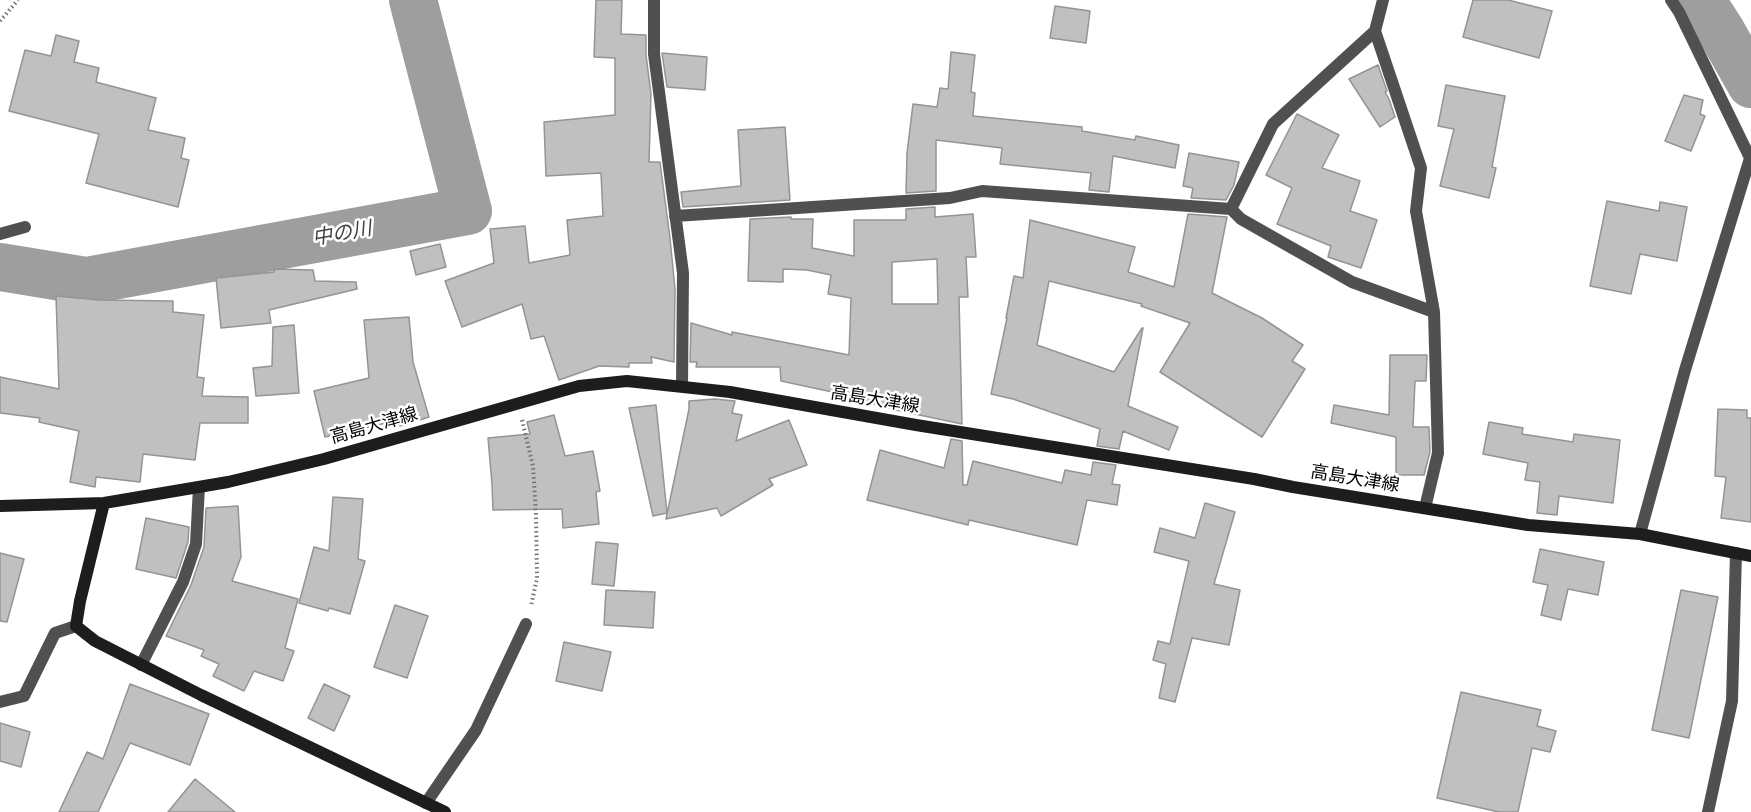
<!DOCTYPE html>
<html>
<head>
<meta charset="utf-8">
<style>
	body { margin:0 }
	canvas { display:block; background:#fff }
</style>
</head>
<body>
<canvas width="1751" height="812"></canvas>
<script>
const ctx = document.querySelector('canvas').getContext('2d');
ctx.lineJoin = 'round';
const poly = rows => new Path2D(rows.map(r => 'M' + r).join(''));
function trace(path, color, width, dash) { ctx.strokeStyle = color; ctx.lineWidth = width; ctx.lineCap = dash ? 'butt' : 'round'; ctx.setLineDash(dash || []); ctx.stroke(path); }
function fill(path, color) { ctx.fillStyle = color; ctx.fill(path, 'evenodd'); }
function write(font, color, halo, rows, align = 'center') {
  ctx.font = font + ' Karla,"Noto Sans JP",sans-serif'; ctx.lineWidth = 5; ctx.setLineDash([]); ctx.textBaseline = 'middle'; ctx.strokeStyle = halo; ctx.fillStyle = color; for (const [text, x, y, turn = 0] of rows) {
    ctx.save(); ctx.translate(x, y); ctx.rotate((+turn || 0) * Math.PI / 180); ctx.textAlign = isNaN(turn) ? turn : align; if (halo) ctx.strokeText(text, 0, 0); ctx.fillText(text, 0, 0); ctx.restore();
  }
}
trace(poly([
	[1701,0,1721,31,1751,84],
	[0,267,86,281,468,211,413,0]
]), '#9e9e9e', 48);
const building = poly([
	[596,0,622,0,621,34,646,35,646,55,651,94,649,162,660,162,670,238,675,289,674,362,651,357,652,363,629,363,629,367,599,366,559,380,544,336,531,339,522,304,462,327,445,281,494,263,490,229,525,226,529,263,570,255,567,220,603,216,601,173,546,176,544,122,615,115,615,58,594,57,596,0],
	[1473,0,1508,0,1552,11,1539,58,1463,37,1473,0],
	[1055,6,1090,11,1086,43,1050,38,1055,6],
	[56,35,79,41,74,62,99,68,96,82,156,98,148,130,185,138,181,158,189,160,178,207,86,183,99,134,9,111,25,50,51,56,56,35],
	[951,52,975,55,971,92,975,93,973,116,1082,127,1082,131,1135,140,1136,136,1179,145,1175,168,1113,156,1109,192,1089,190,1091,173,1000,164,1002,148,936,140,936,191,906,193,907,153,913,104,937,107,940,88,948,89,951,52],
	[662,53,707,57,705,90,667,87,662,53],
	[1378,65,1387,91,1385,92,1389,99,1395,117,1380,127,1349,79,1378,65],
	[1446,85,1505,96,1492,167,1496,168,1489,198,1440,186,1454,129,1438,126,1446,85],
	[1684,95,1703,100,1700,114,1705,116,1691,151,1665,141,1684,95],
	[1297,114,1339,135,1322,168,1360,181,1350,211,1377,220,1361,268,1328,257,1331,246,1277,224,1292,188,1266,175,1297,114],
	[785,127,790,200,683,207,681,192,741,186,738,130,785,127],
	[1189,153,1239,162,1234,185,1226,200,1191,198,1193,188,1183,186,1189,153],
	[1607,201,1659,211,1660,202,1687,207,1677,261,1640,254,1631,294,1590,286,1607,201],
	[935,207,935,217,973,214,976,257,966,257,968,297,959,297,962,424,896,410,849,397,851,396,781,381,780,367,696,367,697,362,690,362,691,323,732,335,732,332,849,355,851,298,828,294,831,275,807,270,783,269,783,282,748,281,750,219,791,217,791,219,813,219,812,248,854,256,854,220,906,220,906,209,935,207],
	[937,259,938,304,892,304,892,262,937,259],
	[1188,214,1227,217,1212,293,1262,318,1303,345,1292,361,1305,369,1262,437,1160,372,1190,323,1141,306,1142,304,1049,281,1037,345,1114,372,1142,328,1143,328,1128,406,1178,427,1169,450,1123,431,1119,449,1097,446,1100,429,1013,399,991,394,1007,318,1006,318,1014,276,1023,278,1030,220,1135,247,1128,272,1174,287,1188,214],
	[440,244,446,267,416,275,410,251,440,244],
	[274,269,313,270,315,281,356,282,357,289,269,310,271,323,221,328,216,278,274,272,274,269],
	[56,296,99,300,173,301,173,312,204,315,197,377,204,378,202,396,248,397,248,423,200,423,195,460,143,454,140,482,96,477,95,487,70,482,79,431,39,422,40,418,0,413,0,377,59,389,56,296],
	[409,317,413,362,429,417,400,426,399,420,325,437,314,391,369,378,364,320,409,317],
	[294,325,299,393,256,396,253,368,272,366,273,327,294,325],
	[1390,355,1427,355,1426,381,1415,381,1413,427,1429,427,1430,452,1424,475,1396,475,1396,437,1331,423,1334,405,1389,415,1390,355],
	[715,399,735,401,732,413,742,415,736,441,789,420,807,465,769,479,773,485,721,516,717,508,666,519,689,409,689,401,715,399],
	[656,405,667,513,653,516,629,408,656,405],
	[1718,409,1747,410,1747,418,1751,418,1751,522,1721,518,1726,477,1715,476,1718,409],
	[554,415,565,456,593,451,600,491,596,492,599,524,563,528,562,509,493,510,492,484,488,438,530,434,527,422,554,415],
	[1489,422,1523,428,1522,434,1573,442,1574,434,1620,440,1613,503,1559,496,1557,515,1537,513,1540,482,1525,480,1528,463,1483,454,1489,422],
	[951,439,962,441,963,485,967,485,973,461,1062,483,1065,470,1091,475,1093,462,1116,465,1112,484,1120,485,1117,505,1087,500,1077,545,969,520,968,525,867,500,880,450,944,468,951,439],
	[333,497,363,499,358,559,365,561,350,614,329,608,328,611,299,603,314,547,329,551,333,497],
	[1205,503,1235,512,1214,584,1240,590,1229,645,1192,638,1175,702,1159,698,1166,664,1153,660,1158,641,1170,644,1189,561,1154,552,1160,528,1195,538,1205,503],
	[238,506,241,557,232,581,298,599,285,648,294,651,283,681,254,671,244,691,213,676,219,664,201,656,204,650,166,636,191,585,204,547,206,508,238,506],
	[146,518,189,527,188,542,176,578,136,569,146,518],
	[596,542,618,544,614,586,592,584,596,542],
	[1540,549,1604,562,1598,595,1568,589,1561,620,1541,615,1548,585,1533,582,1540,549],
	[0,553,24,559,7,622,0,621,0,553],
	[606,590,655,592,653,628,604,625,606,590],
	[1681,590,1718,597,1689,738,1652,730,1681,590],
	[395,605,428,616,407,678,374,667,395,605],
	[564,642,611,652,602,691,556,681,564,642],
	[130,684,209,714,190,765,130,743,98,812,59,812,87,752,103,759,130,684],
	[324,684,350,696,334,731,308,718,324,684],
	[1461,692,1541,710,1537,726,1556,731,1550,752,1532,748,1518,812,1499,812,1437,798,1461,692],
	[0,723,30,732,21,767,0,761,0,723],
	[195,779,235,812,168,812,195,779]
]);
fill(building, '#c0c0c0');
trace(building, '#949494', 1.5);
trace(poly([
	[0,21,18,0],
	[522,420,533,466,536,515,537,578,531,606]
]), '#727272', 4, [1.5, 3]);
trace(poly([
	[654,0,654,54,683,273,682,386],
	[1383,0,1375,31,1421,168,1416,211,1434,312,1438,453,1425,508],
	[1671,0,1679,12,1751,160],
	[1231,209,1273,124,1375,31],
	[675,216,950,198,982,191,1231,209,1241,219,1352,282,1434,312],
	[0,234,25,227],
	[1640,534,1685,370,1751,155],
	[141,665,183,582,196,544,199,487],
	[0,702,24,696,55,633,76,626],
	[426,803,476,730,526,624],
	[1708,812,1732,701,1736,553]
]), '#505050', 12);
trace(poly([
	[104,503,80,601,76,626,95,641,201,695,445,812],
	[0,506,104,503,228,482,324,459,579,386,627,381,730,392,916,425,1254,479,1293,487,1528,525,1640,534,1751,556]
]), '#1d1d1d', 12);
write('18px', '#000', '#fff', [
	["高島大津線",875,400,9],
	["高島大津線",374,426,-16],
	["高島大津線",1355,479,9]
]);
write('italic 20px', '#3f3f3f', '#fff', [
	["中の川",342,234,-10]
]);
</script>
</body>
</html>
